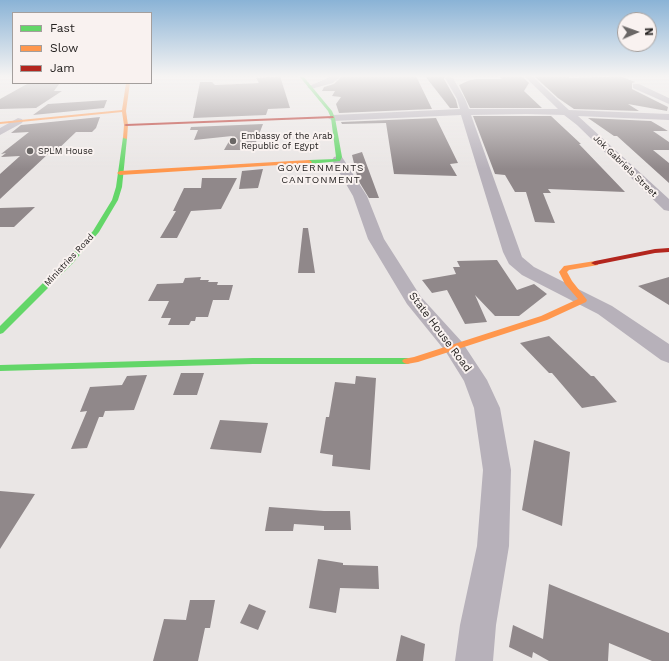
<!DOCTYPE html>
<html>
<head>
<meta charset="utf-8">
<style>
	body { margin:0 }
	#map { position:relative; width:669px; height:661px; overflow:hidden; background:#eae6e5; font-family:"Work Sans",sans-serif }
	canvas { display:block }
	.legend { position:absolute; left:12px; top:12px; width:140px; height:72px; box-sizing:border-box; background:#f9f2f0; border:1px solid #a49f9d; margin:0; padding:5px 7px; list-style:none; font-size:12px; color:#252221 }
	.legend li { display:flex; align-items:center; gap:8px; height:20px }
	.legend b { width:20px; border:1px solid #a49f9d }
	.north { position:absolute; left:617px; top:12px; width:40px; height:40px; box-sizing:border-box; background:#f9f2f0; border:1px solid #a49f9d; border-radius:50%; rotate:88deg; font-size:11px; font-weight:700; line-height:16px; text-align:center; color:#252221 }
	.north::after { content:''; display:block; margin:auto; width:14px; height:18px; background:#6a6766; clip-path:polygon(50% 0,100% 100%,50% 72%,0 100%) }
</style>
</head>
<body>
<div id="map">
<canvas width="669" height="661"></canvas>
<ul class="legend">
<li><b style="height:5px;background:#63d668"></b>Fast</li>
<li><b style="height:5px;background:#ff974d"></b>Slow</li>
<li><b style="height:5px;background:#b3261e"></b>Jam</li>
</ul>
<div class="north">N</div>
</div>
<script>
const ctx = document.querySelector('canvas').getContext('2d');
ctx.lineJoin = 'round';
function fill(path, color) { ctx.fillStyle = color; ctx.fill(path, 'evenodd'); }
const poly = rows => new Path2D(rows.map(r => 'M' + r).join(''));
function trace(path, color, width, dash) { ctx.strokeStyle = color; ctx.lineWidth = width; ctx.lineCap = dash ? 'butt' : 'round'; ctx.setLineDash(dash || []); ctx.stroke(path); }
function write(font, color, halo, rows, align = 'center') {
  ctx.font = font + ' "Work Sans",sans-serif'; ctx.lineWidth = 4; ctx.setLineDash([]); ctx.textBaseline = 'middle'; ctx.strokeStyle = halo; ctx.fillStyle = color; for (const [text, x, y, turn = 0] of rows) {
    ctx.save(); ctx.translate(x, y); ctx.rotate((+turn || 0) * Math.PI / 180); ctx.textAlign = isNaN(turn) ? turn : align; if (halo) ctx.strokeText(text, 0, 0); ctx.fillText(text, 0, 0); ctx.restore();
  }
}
fill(poly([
	[280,76,290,108,268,109,266,115,193,118,200,82,212,82,215,85,259,83,256,78],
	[342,76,416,76,432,109,339,113,336,104,341,97,332,96,335,91,322,91,324,87,334,84],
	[425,76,445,76,444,79,456,100,458,108,450,108],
	[499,76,522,76,529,83,524,91,542,108,470,108,459,85,470,80,476,79,502,79],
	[534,76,567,76,570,78,620,76,635,82,632,83,632,89,668,107,667,111,628,104,639,111,574,109,558,98],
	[45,83,60,83,54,91,62,91,36,108,0,109,0,99,27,84],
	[107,100,104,108,33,115,48,104],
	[473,116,551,116,581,144,579,144,625,192,548,189,551,193,543,193,555,223,535,222,526,192,515,192,505,175,495,174],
	[100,117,96,128,92,132,76,132,53,154,48,154,0,199,0,174,20,156,1,157,6,153,1,154,29,132,11,133,21,125],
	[436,118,458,163,450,164,457,176,394,174,386,123,342,124,341,122],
	[588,118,651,121,668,131,653,131,669,142,669,150,653,150,669,163,669,183,617,136,614,136],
	[263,124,253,150,224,150,232,136,194,140,198,130,190,130,191,127],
	[362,152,379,198,369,198,358,180,352,155],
	[263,169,258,188,239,189,242,171],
	[202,178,237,178,221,209,191,211,177,238,160,238,176,211,173,211,184,188,201,188],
	[35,207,14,227,0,227,0,208],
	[303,228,308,228,315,273,298,273],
	[497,260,517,290,534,284,547,294,519,316,495,316,475,295,487,322,465,324,447,290,432,293,422,280,456,274,453,267,460,267,457,261],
	[201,277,200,280,209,280,208,282,218,282,217,285,233,285,229,300,213,300,208,317,196,317,195,321,191,321,189,325,168,325,171,318,161,318,169,301,148,301,157,284,183,283,185,278],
	[669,277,669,305,638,286],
	[549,336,591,376,594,376,617,402,582,408,552,373,549,373,520,343],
	[181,373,204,373,197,395,173,395],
	[147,375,134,410,105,411,103,417,99,417,87,448,71,449,87,411,80,412,90,387,122,385,127,376],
	[356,376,376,378,370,470,332,466,333,455,320,453,326,417,329,417,335,382,355,384],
	[220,420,268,423,261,453,210,449],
	[534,440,570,452,562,526,522,510],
	[0,491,35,494,0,549],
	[269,507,324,511,350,511,351,530,324,530,324,526,294,524,293,531,265,531],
	[318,559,343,563,343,565,378,566,379,589,340,588,336,613,309,608],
	[549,584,669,633,669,661,652,661,609,643,608,661,549,661,533,652,532,658,509,647,513,625,543,639],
	[190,600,215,600,210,628,205,628,198,661,153,661,164,619,186,620],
	[249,604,266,611,258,630,240,623],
	[401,635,425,644,423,661,396,661]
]), '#90888a');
fill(poly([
	[332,76,341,76,333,83,311,89,307,87,332,76],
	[448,76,453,78,465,99,469,109,558,109,524,76,532,76,569,110,669,114,669,120,578,116,669,199,669,211,664,210,577,125,564,115,527,114,471,115,522,257,534,267,612,306,669,344,669,363,661,360,598,314,522,275,509,264,503,252,461,115,333,121,328,118,333,115,460,109,457,99,445,78,448,76],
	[633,84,639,84,669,98,669,104,633,88,633,84],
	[18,118,22,119,23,121,22,123,0,135,0,128,18,118],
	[338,156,342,157,367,196,384,239,421,297,462,342,487,380,500,408,511,470,509,546,496,625,493,661,455,661,460,625,477,546,483,470,474,408,464,381,446,352,407,304,368,239,353,196,332,160,334,157,338,156]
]), '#b7b1ba');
fill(poly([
	[299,76,303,76,332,111,335,118,342,157,340,161,309,164,306,162,309,160,336,159,336,157,331,118,328,111,299,76],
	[123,137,127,138,122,187,118,200,99,232,73,263,3,333,0,334,0,326,67,259,93,231,112,200,116,187,123,137],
	[253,358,407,358,410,359,412,361,410,363,407,364,253,364,0,371,0,365,253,358]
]), '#63d668');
fill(poly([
	[126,83,130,83,126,111,128,125,127,139,123,138,124,125,122,112,0,124,0,122,122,110,126,83],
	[309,160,312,162,311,163,120,175,117,173,120,171,309,160],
	[595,261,598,261,598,265,569,270,567,272,572,281,587,300,586,302,547,320,418,362,407,364,404,363,402,361,404,359,414,357,541,316,578,299,565,284,559,272,564,266,595,261]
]), '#ff974d');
fill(poly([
	[333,116,334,118,126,126,124,125,126,124,333,116],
	[669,248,669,252,655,253,595,265,591,263,595,261,655,249,669,248]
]), '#b3261e');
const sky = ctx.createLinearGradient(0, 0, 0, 169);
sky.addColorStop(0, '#8ab3d6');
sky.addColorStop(0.45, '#f6f4f3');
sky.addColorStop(1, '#f6f4f300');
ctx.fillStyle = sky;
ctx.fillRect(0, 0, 669, 169);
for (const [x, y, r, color] of [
	[233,141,4,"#6a6766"],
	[30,151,4,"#6a6766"]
]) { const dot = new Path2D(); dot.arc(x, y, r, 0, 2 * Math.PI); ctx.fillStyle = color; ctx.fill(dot); trace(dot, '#f9f2f0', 1.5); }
write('9px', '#252221', '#f9f2f0', [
	["Embassy of the Arab",241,136],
	["Republic of Egypt",241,146],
	["SPLM House",38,151]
], 'left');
write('9px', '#252221', '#f9f2f0', [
	["Jok Gabriels Street",625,166,44],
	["Ministries Road",69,260,-47]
]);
ctx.letterSpacing = '1px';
write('10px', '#252221', '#f9f2f0', [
	["GOVERNMENTS",321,168],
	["CANTONMENT",321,180]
]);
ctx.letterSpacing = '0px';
write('11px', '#252221', '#f9f2f0', [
	["State House Road",440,332,53]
]);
</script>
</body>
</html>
